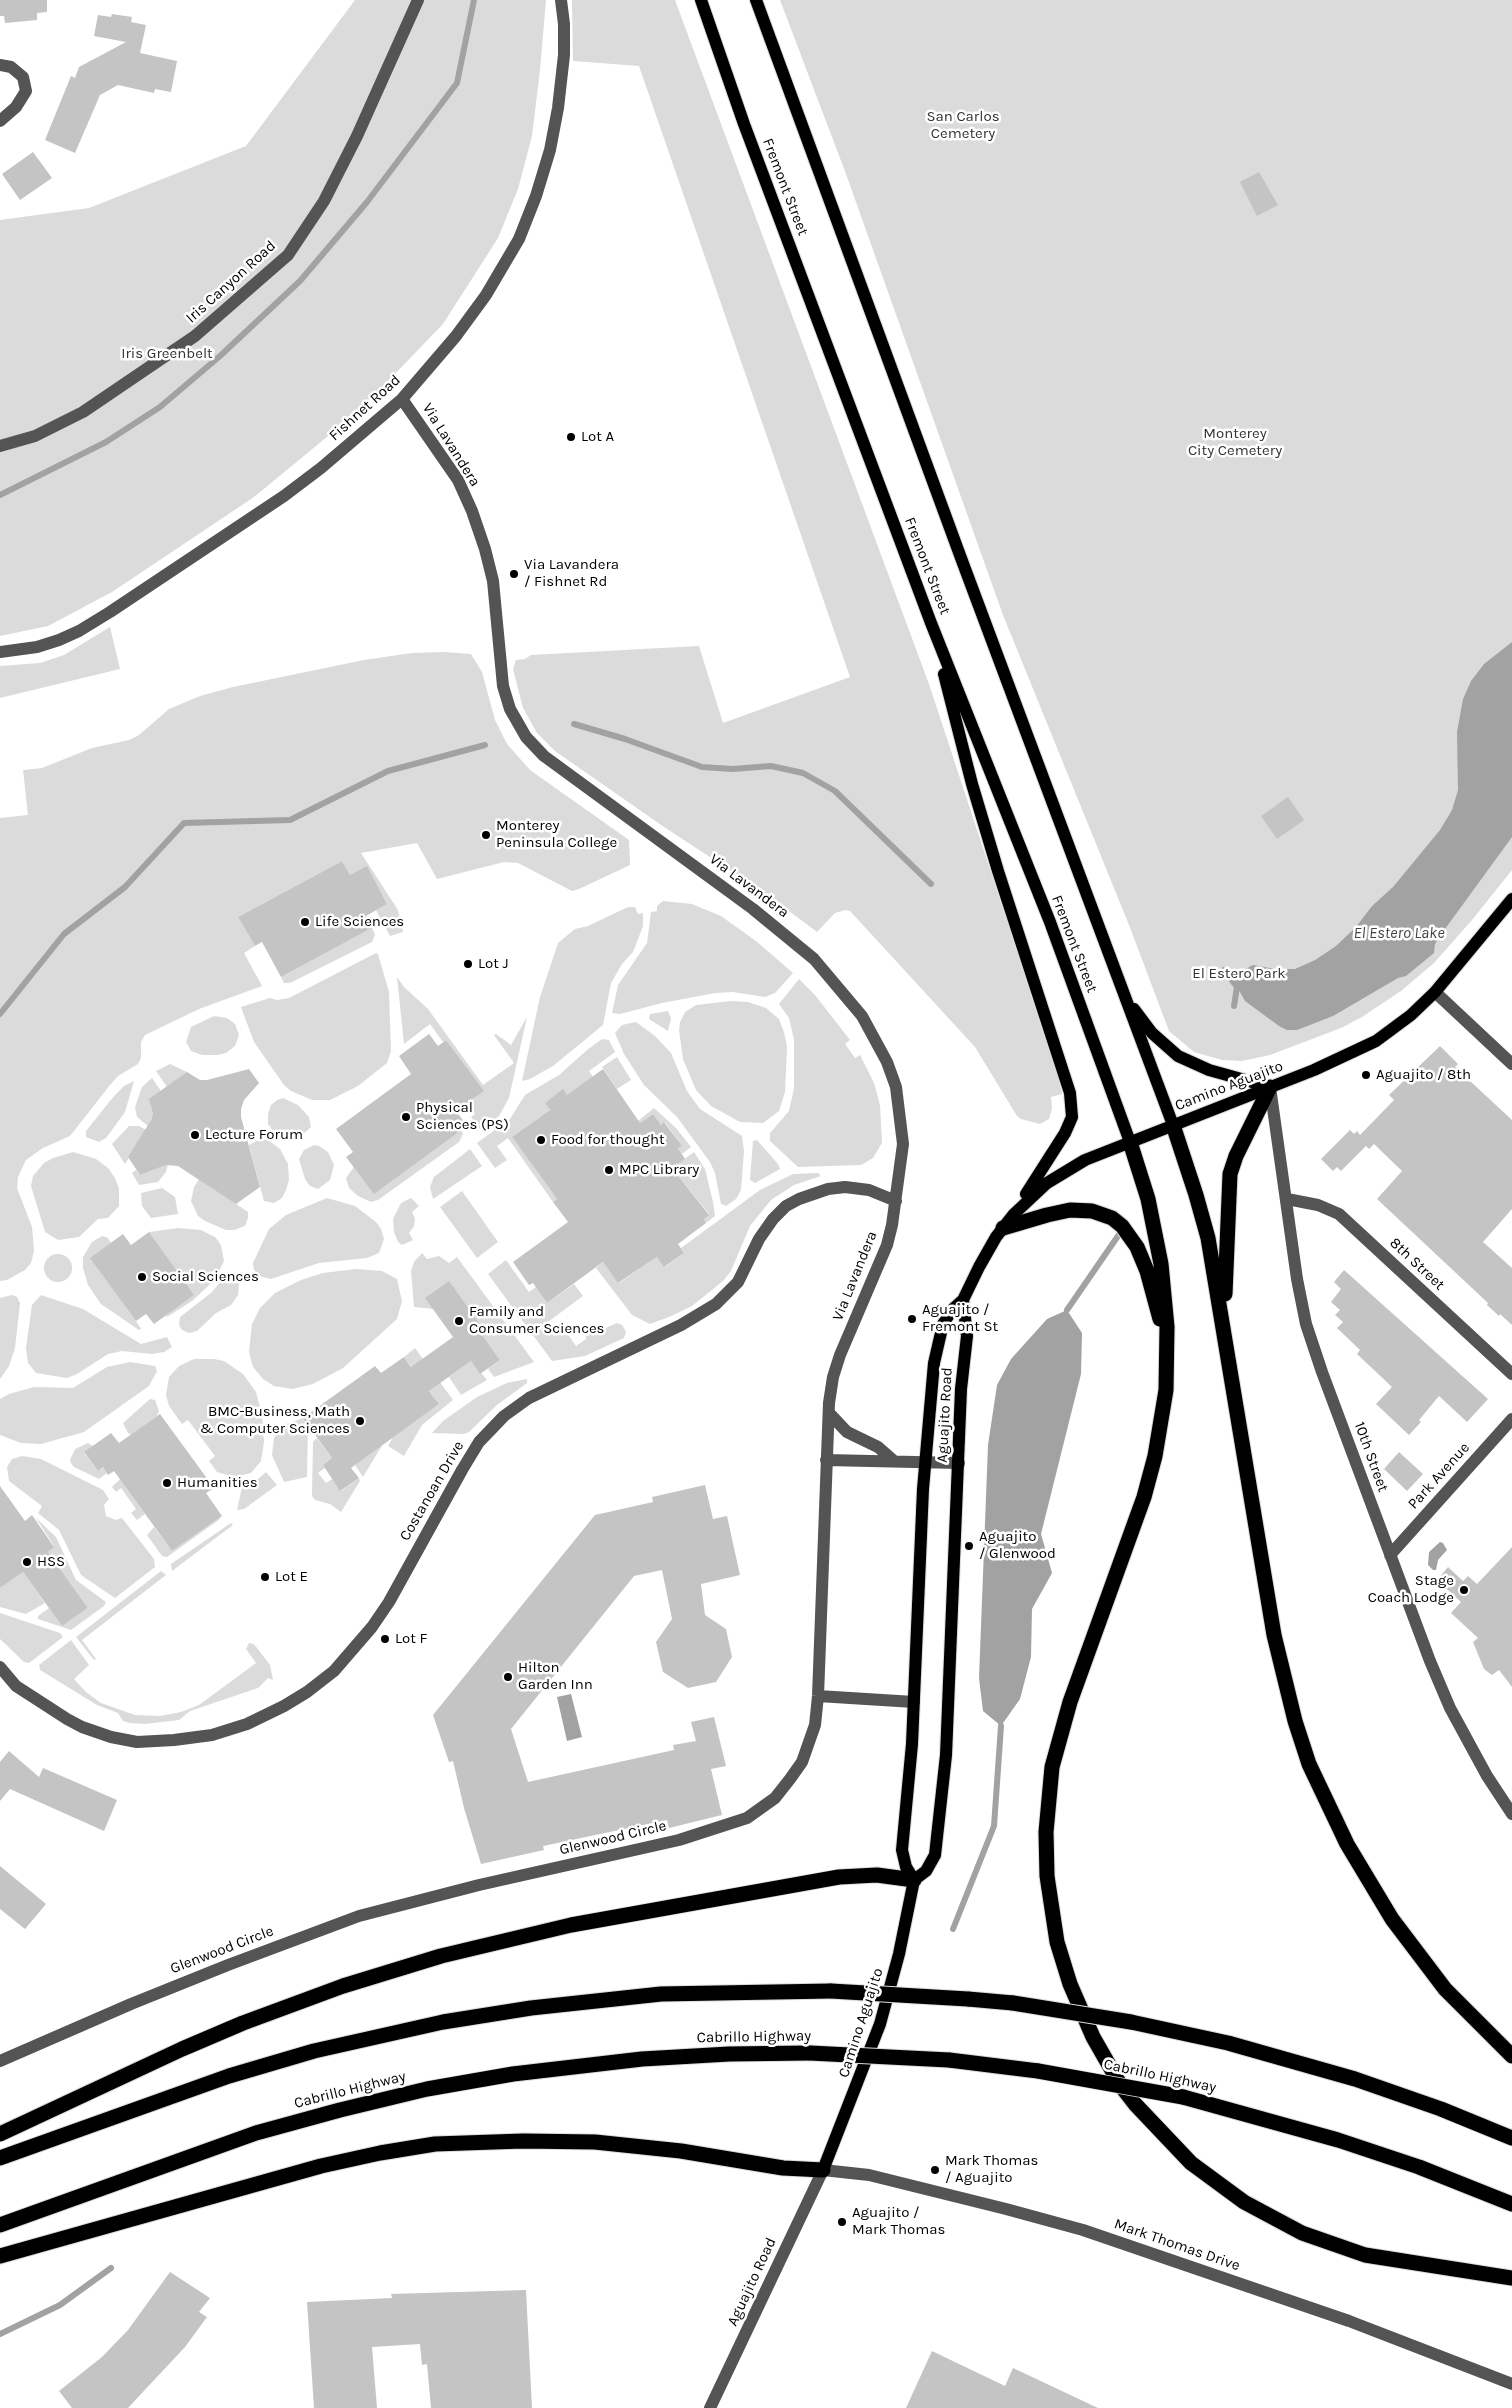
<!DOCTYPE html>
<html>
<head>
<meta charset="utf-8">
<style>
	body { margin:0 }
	canvas { display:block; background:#fff }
</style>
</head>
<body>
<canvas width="1512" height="2408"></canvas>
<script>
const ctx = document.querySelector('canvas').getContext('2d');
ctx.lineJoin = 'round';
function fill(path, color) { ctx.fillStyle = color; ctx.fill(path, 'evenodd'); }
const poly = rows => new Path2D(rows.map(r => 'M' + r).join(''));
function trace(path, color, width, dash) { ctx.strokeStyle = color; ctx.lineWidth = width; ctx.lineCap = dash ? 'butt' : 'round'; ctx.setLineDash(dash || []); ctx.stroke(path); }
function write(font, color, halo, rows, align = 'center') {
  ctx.font = font + ' Karla,sans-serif'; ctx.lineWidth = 5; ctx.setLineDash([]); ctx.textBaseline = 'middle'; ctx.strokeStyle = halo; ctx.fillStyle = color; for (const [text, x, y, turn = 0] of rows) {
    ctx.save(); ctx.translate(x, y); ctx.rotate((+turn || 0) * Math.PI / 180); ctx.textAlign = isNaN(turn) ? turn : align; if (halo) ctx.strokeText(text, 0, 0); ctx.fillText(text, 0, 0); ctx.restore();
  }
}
fill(poly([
	[355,0,546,0,540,70,532,136,518,189,498,238,443,324,362,408,254,497,112,592,48,626,0,636,0,220,89,208,246,146],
	[572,0,675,0,929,684,1058,1076,1062,1094,1051,1097,1052,1108,1049,1119,1040,1124,1021,1119,1017,1116,975,1047,850,911,845,910,835,913,817,932,765,893,664,827,555,751,537,733,523,708,513,669,516,660,525,659,531,655,699,646,723,723,850,677,639,66,573,61],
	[780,0,1512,0,1512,870,1472,920,1434,963,1401,991,1362,1017,1341,1028,1270,1055,1242,1061,1222,1060,1194,1052,1169,1031,1129,925,1003,615,846,174],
	[110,627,120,669,0,698,0,666,40,663,64,655],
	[444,652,471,654,482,672,495,720,507,744,530,770,629,840,630,865,579,889,572,891,518,863,504,862,437,879,417,843,361,853,398,910,403,932,390,936,376,910,387,904,367,867,350,875,342,861,238,917,255,946,244,953,262,986,199,1009,145,1035,141,1042,141,1058,138,1064,118,1076,110,1085,70,1136,43,1148,26,1160,18,1177,17,1188,32,1227,34,1251,31,1263,25,1270,7,1280,0,1281,0,818,28,815,23,770,42,768,92,748,129,740,139,735,169,709,200,696,233,687,364,660,412,653],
	[663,901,692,904,721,916,756,941,793,973,775,993,765,997,733,992,715,993,662,1003,620,1014,612,1013,618,985,647,943,651,912,657,911,657,906],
	[628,907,635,907,638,914,643,913,643,926,633,952,622,964,611,983,603,1025,553,1066,530,1079,522,1081,540,997,558,943,575,929,588,926],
	[372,928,375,935,372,942,290,983,284,983,281,977],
	[376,953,378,954,389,992,391,1051,387,1063,358,1086,330,1100,312,1100,291,1091,284,1085,254,1042,241,1007,270,998,277,1000,289,998],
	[397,977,404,987,428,1009,483,1085,514,1063,494,1035,496,1034,511,1045,527,1017,509,1098,499,1116,481,1130,471,1117,475,1114,468,1103,483,1091,446,1040,443,1042,430,1024,404,1044],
	[799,979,815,995,850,1040,845,1044,855,1058,860,1055,874,1083,880,1105,882,1143,873,1158,861,1165,798,1167,770,1141,770,1133,789,1111,794,1088,794,1040,789,1018,779,1004],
	[731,1001,748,1002,766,1008,779,1019,784,1032,787,1047,785,1092,779,1111,763,1123,740,1122,711,1106,696,1090,683,1059,679,1030,680,1022,685,1012,696,1005],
	[668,1011,671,1018,668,1031,649,1019,650,1014],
	[214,1016,227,1018,235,1024,239,1035,235,1046,226,1053,218,1055,202,1055,191,1051,186,1042,191,1027],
	[636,1022,655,1036,671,1053,687,1091,700,1109,742,1136,744,1151,741,1190,736,1199,726,1206,721,1204,715,1173,710,1162,677,1117,644,1085,624,1054,615,1033,622,1025],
	[602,1039,609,1040,615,1052,589,1071,593,1077,567,1095,563,1090,545,1103,550,1110,512,1137,557,1199,553,1202,508,1138,497,1146,507,1160,495,1168,477,1143,510,1119,525,1095,559,1075,587,1050],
	[617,1057,631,1080,617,1089,602,1067],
	[170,1064,187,1072,167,1087,156,1071],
	[152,1078,161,1091,151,1106,153,1114,148,1126,137,1117,135,1107,142,1087],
	[134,1081,125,1112,106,1138,99,1142,86,1137,86,1131,114,1096,124,1086],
	[283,1098,298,1105,309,1117,311,1127,301,1136,289,1138,282,1135,275,1133,268,1124,268,1114,271,1105,277,1100],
	[654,1108,676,1128,691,1147,682,1154,678,1148,681,1145,665,1122,661,1125,653,1114,640,1123,638,1121],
	[129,1126,139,1126,146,1130,125,1164,112,1144],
	[460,1127,463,1134,459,1142,378,1200,371,1202,358,1196,349,1188,346,1178,354,1167,459,1131],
	[259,1140,268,1140,280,1149,288,1164,289,1180,286,1190,282,1198,274,1203,264,1201,249,1145],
	[757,1140,778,1164,780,1169,755,1183,750,1180,753,1141],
	[314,1145,319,1146,328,1152,334,1165,330,1180,318,1189,310,1186,305,1179,299,1159,304,1150],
	[470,1149,482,1166,433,1199,430,1187,434,1177],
	[73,1152,96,1159,108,1168,115,1178,119,1189,119,1206,108,1218,98,1219,79,1237,58,1240,45,1232,31,1186,33,1176,44,1163,53,1158],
	[694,1152,705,1169,713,1202,715,1216,706,1223,704,1219,709,1214,672,1168],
	[168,1164,166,1172,158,1182,139,1185,132,1173,136,1170,140,1175],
	[818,1173,821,1176,794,1185,771,1200,750,1226,731,1271,723,1281,692,1306,669,1317,650,1324,632,1315,596,1268,603,1262,619,1283,657,1257,665,1267,684,1253,681,1248,760,1190,793,1174],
	[199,1179,248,1212,248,1218,245,1226,234,1230,226,1230,205,1221,198,1216,191,1201,194,1187],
	[162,1188,175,1197,178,1214,151,1218,142,1206,141,1193],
	[462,1191,498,1242,477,1258,440,1207],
	[327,1198,355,1206,376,1222,381,1229,384,1239,379,1253,367,1258,319,1263,271,1279,259,1276,254,1270,253,1263,269,1229,286,1215],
	[411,1198,419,1206,412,1212,415,1218,414,1226,409,1233,413,1240,402,1245,398,1242,394,1232,393,1219,401,1203],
	[178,1228,201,1230,215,1237,221,1245,224,1261,215,1279,205,1289,192,1301,167,1317,166,1315,193,1295,149,1232],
	[102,1236,108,1238,111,1243,91,1258,136,1321,141,1329,139,1330,101,1304,88,1285,83,1268,83,1257,92,1242],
	[422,1253,427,1259,439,1256,449,1263,457,1257,534,1362,494,1377,488,1369,500,1360,480,1332,483,1330,433,1309,414,1307,411,1271,414,1262],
	'44 1268a14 14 0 1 1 28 0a14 14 0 1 1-28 0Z',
	[506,1260,529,1292,536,1287,547,1303,574,1284,583,1296,545,1324,554,1336,564,1329,576,1346,586,1339,585,1337,617,1323,622,1325,626,1332,624,1338,585,1356,552,1361,488,1274],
	[356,1269,382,1271,397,1279,402,1301,397,1319,343,1368,313,1384,292,1389,274,1386,263,1379,253,1367,249,1352,252,1324,260,1308,275,1293,301,1280,323,1273],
	[229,1277,236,1279,239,1285,238,1295,231,1305,216,1313,197,1331,189,1333,182,1330,179,1325,180,1317,211,1293,223,1279],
	[12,1295,17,1297,20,1303,15,1348,9,1366,0,1379,0,1298],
	[41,1295,83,1309,141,1344,167,1337,172,1347,164,1352,152,1354,122,1351,108,1354,77,1374,67,1378,36,1373,28,1363,26,1348,32,1305],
	[415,1348,453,1400,422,1425,404,1456,388,1446,393,1437,439,1404,404,1357],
	[194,1359,214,1359,224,1361,243,1374,256,1392,262,1415,264,1442,261,1461,251,1473,234,1477,217,1472,209,1461,215,1456,188,1420,182,1424,169,1406,166,1395,169,1377,179,1366],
	[471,1361,487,1380,461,1395,449,1377],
	[130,1362,155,1366,157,1371,149,1386,84,1432,41,1444,21,1443,0,1435,0,1399,9,1394,34,1387,73,1388,107,1367],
	[527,1379,527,1383,497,1405,469,1432,464,1434,432,1433,443,1421,477,1397,507,1383],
	[150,1399,155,1400,159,1411,157,1416,131,1435,128,1433,123,1423],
	[303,1418,308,1424,307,1477,284,1482,272,1455,274,1438,277,1432,286,1424],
	[317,1438,332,1458,323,1465,325,1468,318,1473,326,1483,332,1479,341,1491,359,1478,360,1481,341,1512,330,1504,315,1500,312,1496,313,1442],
	[88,1443,93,1446,84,1453,98,1471,103,1467,107,1473,99,1479,74,1467,71,1463,70,1460,75,1449],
	[383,1444,363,1477,355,1465],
	[22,1456,41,1459,103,1490,109,1499,104,1505,106,1516,116,1520,122,1518,154,1559,155,1567,115,1598,81,1575,59,1530,38,1513,42,1506,9,1481,7,1467,12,1459],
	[266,1472,277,1485,244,1509,237,1510,242,1487,258,1479],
	[120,1479,145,1514,137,1520,131,1513,136,1509,121,1488,116,1492,112,1487],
	[36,1518,56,1537,76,1580,106,1602,104,1606,71,1630,38,1619,38,1616,49,1608,62,1626,88,1608,48,1552,54,1546],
	[219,1518,220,1519,167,1557,162,1556,147,1535,154,1527,172,1551],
	[231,1523,233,1525,172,1571,171,1564],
	[161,1571,166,1575,82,1640,96,1659,94,1660,76,1637],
	[23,1572,45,1603,26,1614,0,1607,0,1588],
	[0,1613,60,1633,63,1637,29,1663,24,1662,0,1639],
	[71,1640,89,1665,74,1679,86,1692,101,1703,135,1715,160,1716,181,1712,199,1705,256,1663,246,1649,249,1643,254,1644,270,1665,273,1680,268,1678,258,1688,190,1711,179,1720,145,1724,130,1723,123,1721,118,1713,97,1705,40,1670,39,1665]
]), '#dbdbdb');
fill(poly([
	[1512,642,1512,837,1445,929,1435,944,1434,953,1406,976,1398,978,1333,1016,1297,1030,1287,1030,1279,1026,1245,1001,1237,987,1236,980,1240,972,1253,965,1275,969,1295,969,1315,960,1336,946,1356,927,1372,906,1393,887,1440,830,1452,810,1458,790,1457,732,1463,699,1471,681,1484,664],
	[1067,1310,1082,1333,1081,1374,1041,1534,1052,1573,1032,1609,1031,1657,1020,1699,1001,1726,983,1711,979,1678,988,1445,997,1385,1011,1359,1047,1319],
	[1440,1542,1443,1543,1447,1550,1438,1560,1436,1570,1433,1570,1428,1565,1429,1552],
	[571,1694,582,1737,567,1741,557,1697]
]), '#a2a2a2');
trace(poly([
	[0,495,106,442,160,407,220,356,300,281,367,202,457,83,474,0],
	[574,724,625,739,702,767,733,769,771,766,803,773,835,791,931,884],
	[1224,970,1237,987,1234,1006],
	[0,1014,64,934,125,887,184,823,290,820,388,771,485,745],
	[1067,1310,1120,1233],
	[953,1929,994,1826,1001,1726],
	[0,2334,60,2305,111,2268]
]), '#a2a2a2', 6);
fill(poly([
	[0,0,47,0,47,12,37,13,37,20,5,23,4,16,0,16],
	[112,14,132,17,131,22,146,25,140,53,177,61,171,92,155,89,154,93,118,85,100,95,75,153,45,140,71,76,75,78,79,67,126,42,94,36,98,15,111,17],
	[33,152,52,178,20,200,2,174],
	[1259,172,1278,205,1257,216,1240,182],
	[1288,797,1304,820,1277,839,1261,816],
	[342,861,350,875,367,866,387,904,366,916,372,928,281,977,262,942,255,946,238,917],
	[429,1034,438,1046,446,1040,484,1091,456,1111,465,1123,458,1128,460,1131,374,1194,346,1157,353,1152,336,1129,411,1074,399,1056],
	[1440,1046,1458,1064,1455,1067,1512,1120,1512,1209,1483,1242,1512,1268,1512,1325,1500,1314,1499,1316,1487,1305,1488,1303,1377,1199,1402,1171,1374,1144,1369,1149,1366,1146,1341,1171,1337,1167,1333,1171,1321,1159,1350,1130,1354,1134,1357,1131,1360,1135,1394,1100,1389,1095],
	[249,1069,259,1083,244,1100,241,1109,241,1117,260,1187,236,1204,178,1166,166,1165,140,1175,128,1157,151,1120,153,1114,149,1099,187,1072,200,1080,207,1080],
	[603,1069,640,1123,653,1114,661,1125,664,1122,682,1146,678,1148,685,1159,672,1168,709,1215,704,1219,706,1223,678,1244,684,1253,664,1267,657,1257,618,1283,603,1262,547,1303,533,1283,529,1285,513,1262,568,1222,553,1202,557,1199,512,1137,550,1110,545,1103,563,1089,567,1095],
	[149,1232,194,1295,154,1324,146,1314,136,1321,90,1258,123,1234,131,1245],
	[1344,1270,1488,1399,1467,1422,1439,1396,1419,1420,1421,1422,1409,1435,1376,1404,1392,1387,1357,1354,1360,1350,1337,1328,1343,1322,1335,1315,1340,1310,1331,1302,1341,1289,1334,1282],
	[449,1281,484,1330,480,1332,500,1360,480,1374,471,1361,429,1391,439,1404,351,1468,359,1478,340,1491,323,1465,332,1458,303,1418,375,1366,381,1373,404,1357,411,1367,453,1337,425,1298],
	[160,1414,214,1488,206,1493,222,1516,172,1551,114,1471,108,1475,103,1467,98,1471,84,1452,111,1433,119,1443],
	[1399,1452,1423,1474,1407,1491,1384,1469],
	[705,1485,713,1519,727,1516,740,1575,701,1584,705,1615,726,1629,732,1657,716,1682,688,1688,663,1672,656,1642,672,1619,662,1570,634,1576,511,1729,528,1782,674,1750,673,1745,696,1741,691,1722,714,1717,726,1766,711,1769,722,1815,669,1828,667,1820,543,1846,544,1850,481,1864,464,1808,453,1761,449,1762,433,1715,595,1515,653,1502,652,1497],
	[0,1486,25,1521,32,1515,54,1547,48,1552,88,1608,62,1626,23,1572,0,1588],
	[1512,1547,1512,1687,1499,1670,1492,1675,1484,1669,1473,1642,1478,1638,1451,1613,1461,1602,1437,1580,1448,1567,1463,1581,1468,1576,1477,1584],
	[9,1751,39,1777,43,1768,117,1800,104,1831,10,1789,0,1801,0,1762],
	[0,1866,46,1904,25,1929,0,1909],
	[170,2272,210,2298,199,2312,207,2317,185,2347,128,2408,72,2408,59,2391,102,2357,128,2330],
	[526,2290,532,2408,431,2408,427,2364,422,2365,420,2344,372,2347,377,2408,314,2408,307,2302,392,2298,391,2294],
	[932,2351,1005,2386,1013,2368,1098,2408,906,2408]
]), '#c4c4c4');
const major = poly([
	[701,0,744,124,931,623,1050,922,1130,1142],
	[756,0,961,558,1173,1125],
	[944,674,972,784,998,871,1070,1093,1072,1117,1065,1133,1026,1194],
	[1134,1009,1152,1033,1178,1056,1209,1070,1270,1087],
	[914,1880,906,1867,902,1850,912,1744,923,1489,934,1363,943,1324,952,1310,963,1300,979,1267,996,1237,1014,1214,1047,1183,1085,1160,1314,1070,1376,1041,1411,1015,1435,992,1512,899],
	[914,1880,926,1871,935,1855,946,1755,961,1389,967,1336,963,1300],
	[823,2170,880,2024,899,1954,914,1880]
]);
const highway = poly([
	[1173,1125,1196,1195,1208,1238,1274,1635,1295,1721,1309,1764,1347,1844,1392,1919,1445,1989,1512,2056],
	[1130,1142,1148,1199,1161,1264,1167,1327,1166,1390,1155,1456,1144,1497,1070,1702,1052,1767,1046,1832,1047,1876,1057,1942,1070,1984,1093,2037,1121,2086,1135,2104,1191,2163,1244,2202,1302,2233,1365,2255,1512,2278],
	[1003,1228,1047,1215,1070,1210,1092,1211,1112,1218,1122,1226,1137,1247,1147,1271,1160,1319],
	[1225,1294,1230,1174,1236,1156,1270,1087],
	[968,1999,1013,2003],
	[1131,2022,1228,2043,1355,2079,1441,2109,1512,2138],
	[949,2060,1038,2071],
	[1183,2097,1338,2140,1419,2167,1512,2204],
	[0,2134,182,2049,243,2023,343,1986,441,1956,571,1925,839,1877,877,1875,914,1880],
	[0,2158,229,2076,314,2051,443,2022,531,2008,661,1994,831,1991],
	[0,2225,256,2133,340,2110,427,2089,513,2074,642,2059,729,2054,810,2053],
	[0,2256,321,2166,380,2153,435,2144,523,2141,595,2142,681,2151,783,2168,823,2170]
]);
trace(major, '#dbdbdb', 14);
trace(highway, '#dbdbdb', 17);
trace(poly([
	[0,65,11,67,23,77,26,91,16,107,0,121],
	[0,446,35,436,83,412,195,336,288,255,324,201,357,136,418,0],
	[0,652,37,647,59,640,79,631,110,612,284,496,321,468,402,399,456,336,486,295,519,239,536,196,550,150,558,108,564,55,564,24,561,0],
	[1435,992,1512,1064],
	[1270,1087,1297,1279,1306,1324,1322,1372,1430,1661,1450,1708,1487,1776,1512,1814],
	[1287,1199,1318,1205,1339,1214,1512,1374],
	[829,1413,847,1432,878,1447,894,1461],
	[826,1460,959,1463],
	[1390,1555,1512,1419],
	[0,1667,16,1686,67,1719,82,1727,111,1737,137,1742,174,1740,212,1735,247,1724,284,1706,307,1692,334,1671,372,1627,389,1602,462,1470,479,1442,504,1416,529,1398,681,1325,716,1304,738,1282,759,1239,773,1219,786,1206,799,1199,828,1189,845,1187,869,1190,896,1201],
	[818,1696,914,1702],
	[0,2061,131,2004,228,1965,359,1916,479,1885,679,1840,747,1818,775,1798,790,1779,802,1762,815,1725,818,1696,829,1403,833,1377,840,1355,887,1245,892,1225,903,1144,896,1087,887,1062,862,1016,814,959,753,909,544,756,526,737,510,709,503,686,493,581,485,549,472,511,458,480,402,399],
	[710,2408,823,2170,869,2175,1006,2209,1083,2230,1349,2321,1512,2384]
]), '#545454', 12);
trace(major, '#000', 12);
trace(highway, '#000', 15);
const highwayBridge = poly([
	[831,1991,968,1999],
	[1013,2003,1131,2022],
	[810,2053,949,2060],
	[1038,2071,1183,2097]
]);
trace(highwayBridge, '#dbdbdb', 17, []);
trace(highwayBridge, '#000', 15);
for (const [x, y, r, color] of [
	[571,437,5,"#000"],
	[514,574,5,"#000"],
	[486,835,5,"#000"],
	[305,922,5,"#000"],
	[468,964,5,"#000"],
	[1366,1075,5,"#000"],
	[406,1117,5,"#000"],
	[195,1135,5,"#000"],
	[541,1140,5,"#000"],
	[609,1170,5,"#000"],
	[142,1277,5,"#000"],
	[912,1319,5,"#000"],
	[459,1321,5,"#000"],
	[360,1421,5,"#000"],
	[167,1483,5,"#000"],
	[969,1546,5,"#000"],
	[27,1562,5,"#000"],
	[265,1577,5,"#000"],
	[1464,1590,5,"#000"],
	[385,1639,5,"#000"],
	[508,1677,5,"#000"],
	[935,2170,5,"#000"],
	[842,2222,5,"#000"]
]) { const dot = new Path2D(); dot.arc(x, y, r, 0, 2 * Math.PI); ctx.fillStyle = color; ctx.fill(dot); trace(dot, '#fff', 2); }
write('15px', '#323232', '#fff', [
	["San Carlos",963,117],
	["Cemetery",963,134],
	["Iris Greenbelt",167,354],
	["Monterey",1235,434],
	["City Cemetery",1235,451],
	["El Estero Park",1239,974]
]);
write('15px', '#000', '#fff', [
	["Fremont Street",785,187,69],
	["Iris Canyon Road",231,282,-42],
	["Fishnet Road",365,408,-42],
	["Via Lavandera",451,445,58],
	["Fremont Street",927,566,69],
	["Via Lavandera",749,886,37],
	["Fremont Street",1074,944,69],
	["Camino Aguajito",1229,1086,-21],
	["8th Street",1417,1264,43],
	["Via Lavandera",855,1276,-68],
	["Aguajito Road",945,1415,-87],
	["10th Street",1371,1457,70],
	["Park Avenue",1439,1476,-48],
	["Costanoan Drive",432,1491,-60],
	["Glenwood Circle",613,1838,-13],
	["Glenwood Circle",222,1950,-21],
	["Camino Aguajito",861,2023,-72],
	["Cabrillo Highway",754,2037,-1],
	["Cabrillo Highway",1160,2076,12],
	["Cabrillo Highway",350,2090,-14],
	["Mark Thomas Drive",1177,2245,19],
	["Aguajito Road",752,2282,-65]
]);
write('15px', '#000', '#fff', [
	["Lot A",581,437],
	["Via Lavandera",524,565],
	["/ Fishnet Rd",524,582],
	["Monterey",496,826],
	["Peninsula College",496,843],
	["Life Sciences",315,922],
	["Lot J",478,964],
	["Aguajito / 8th",1376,1075],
	["Physical",416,1108],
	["Sciences (PS)",416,1125],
	["Lecture Forum",205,1135],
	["Food for thought",551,1140],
	["MPC Library",619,1170],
	["Social Sciences",152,1277],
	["Aguajito /",922,1310],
	["Fremont St",922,1327],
	["Family and",469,1312],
	["Consumer Sciences",469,1329],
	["BMC-Business, Math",350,1412,"right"],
	["& Computer Sciences",350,1429,"right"],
	["Humanities",177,1483],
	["Aguajito",979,1537],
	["/ Glenwood",979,1554],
	["HSS",37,1562],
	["Lot E",275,1577],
	["Stage",1454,1581,"right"],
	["Coach Lodge",1454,1598,"right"],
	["Lot F",395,1639],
	["Hilton",518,1668],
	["Garden Inn",518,1685],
	["Mark Thomas",945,2161],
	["/ Aguajito",945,2178],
	["Aguajito /",852,2213],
	["Mark Thomas",852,2230]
], 'left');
write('italic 16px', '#434343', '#fff', [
	["El Estero Lake",1399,933]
]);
</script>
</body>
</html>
